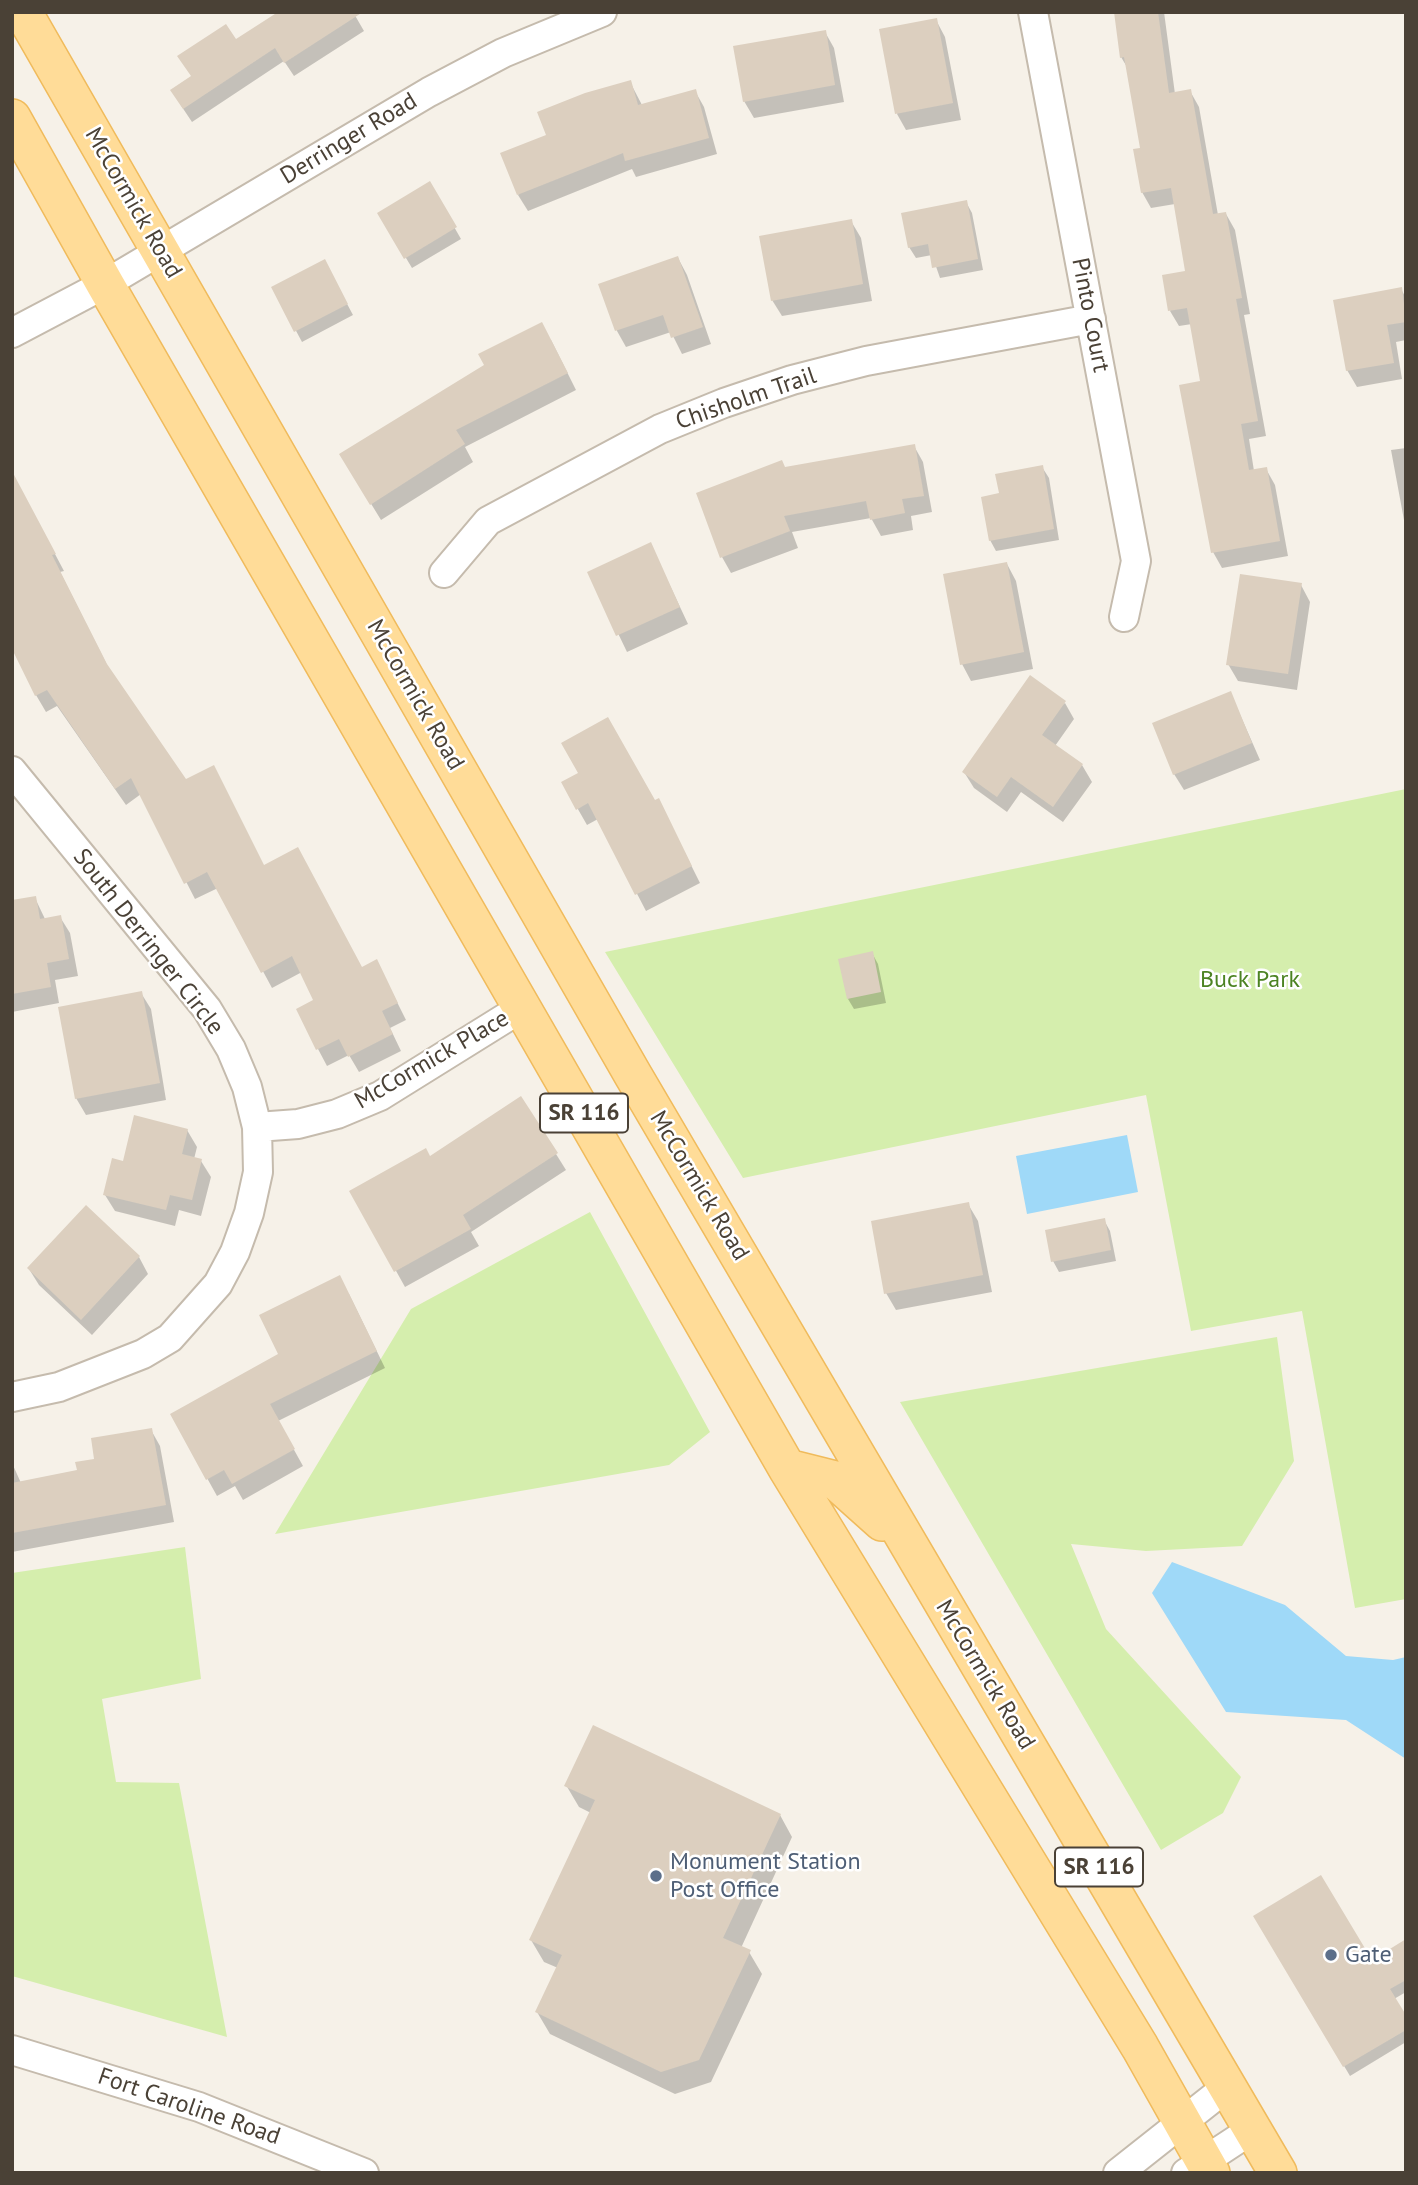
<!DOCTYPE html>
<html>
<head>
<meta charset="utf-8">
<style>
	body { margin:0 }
	#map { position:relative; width:1418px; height:2185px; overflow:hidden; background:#f6f1e8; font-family:"PT Sans",sans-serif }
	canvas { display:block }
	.frame { position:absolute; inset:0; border:14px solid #4a4136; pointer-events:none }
</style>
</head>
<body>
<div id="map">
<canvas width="1418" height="2185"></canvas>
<div class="frame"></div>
</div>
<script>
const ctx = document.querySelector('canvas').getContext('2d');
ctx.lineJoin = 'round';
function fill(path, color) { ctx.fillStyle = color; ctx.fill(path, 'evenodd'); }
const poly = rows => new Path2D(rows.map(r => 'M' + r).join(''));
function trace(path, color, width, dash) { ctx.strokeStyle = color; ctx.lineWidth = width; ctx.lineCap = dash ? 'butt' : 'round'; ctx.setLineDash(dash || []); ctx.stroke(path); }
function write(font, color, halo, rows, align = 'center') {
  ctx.font = font + ' "PT Sans",sans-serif'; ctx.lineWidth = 5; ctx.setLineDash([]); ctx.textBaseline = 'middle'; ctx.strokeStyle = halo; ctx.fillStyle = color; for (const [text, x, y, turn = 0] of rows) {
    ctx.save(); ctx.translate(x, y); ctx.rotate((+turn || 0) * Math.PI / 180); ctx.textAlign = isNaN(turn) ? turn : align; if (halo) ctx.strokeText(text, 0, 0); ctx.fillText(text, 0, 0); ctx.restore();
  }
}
fill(poly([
	[1406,789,1406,1599,1355,1608,1302,1311,1191,1331,1146,1095,743,1178,605,952],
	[590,1212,710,1432,669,1465,275,1534,411,1309],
	[1277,1337,1294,1461,1242,1546,1146,1551,1071,1544,1106,1629,1241,1777,1223,1813,1161,1850,900,1402],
	[185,1547,201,1679,102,1699,116,1782,179,1783,227,2037,12,1976,12,1573]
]), '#d5eead');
fill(poly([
	[1127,1135,1138,1192,1027,1214,1016,1156],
	[1172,1562,1285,1605,1346,1656,1393,1660,1406,1657,1406,1759,1346,1720,1226,1712,1152,1593]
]), '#9fd9f8');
fill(poly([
	[353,12,364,31,294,76,284,61,192,122,180,104,192,77,236,41],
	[1116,12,1164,12,1175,94,1190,91,1199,107,1218,215,1226,214,1235,230,1250,314,1244,315,1266,436,1249,439,1254,471,1266,469,1275,485,1288,556,1222,568,1213,552,1202,383,1192,324,1179,326,1170,311,1187,272,1175,204,1151,208,1142,192,1142,149,1127,67,1121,57],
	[936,20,945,37,961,120,906,130,897,114],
	[825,32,834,48,844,102,754,118,744,101],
	[630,82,642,105,695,91,704,107,717,154,636,177,632,169,528,211,518,195,548,136],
	[429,183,461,239,412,268,379,213],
	[966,202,972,213,983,270,940,278,932,255,916,258,909,247],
	[851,221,861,238,872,301,782,316,772,300],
	[678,258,687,275,711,344,682,354,671,332,626,347,617,331,600,285],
	[330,272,353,315,302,342,273,288],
	[1401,289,1406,298,1406,340,1396,342,1402,379,1357,387,1347,370],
	[551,340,576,390,465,447,473,462,381,520,351,471],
	[914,446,923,462,932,512,911,516,913,530,881,536,871,518,792,532,798,548,731,573,722,557,785,468],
	[1406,448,1406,531,1391,450],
	[1042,467,1049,478,1059,540,996,551,990,540],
	[21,490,64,571,60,572,111,673,185,782,362,969,385,978,406,1020,390,1028,401,1051,359,1072,349,1055,327,1066,318,1049,316,1001,302,972,272,988,218,888,195,899,141,794,126,805,57,706,46,712,36,695],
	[651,545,688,624,627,652,589,573],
	[1007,564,1016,581,1033,669,971,681,962,664],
	[1301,585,1310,602,1297,690,1238,681,1228,664],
	[1231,694,1260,760,1184,790,1174,774],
	[1065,703,1074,719,1055,746,1082,765,1092,782,1063,822,1021,792,1007,812,974,788,964,772],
	[581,773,654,802,667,817,700,883,646,911,598,819,587,825,563,783],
	[35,898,45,919,60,917,70,933,78,976,55,980,59,1003,12,1012,12,902],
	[872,953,878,964,886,1003,854,1009,848,999],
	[141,993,151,1009,166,1100,86,1115,76,1098],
	[187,1130,197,1147,194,1159,201,1161,211,1177,201,1216,179,1210,175,1226,115,1211,105,1195],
	[556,1154,566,1170,471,1232,479,1246,405,1287,352,1192,430,1159],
	[968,1204,978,1221,992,1292,896,1310,886,1293],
	[1104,1220,1110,1231,1116,1261,1059,1272,1053,1261],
	[139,1257,148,1274,92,1335,39,1285,29,1269],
	[349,1294,385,1368,278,1421,303,1466,243,1500,235,1486,217,1496,172,1415,280,1354],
	[151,1430,160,1446,174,1522,12,1552,12,1463,21,1483,79,1472],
	[566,1785,780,1815,792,1837,741,1948,749,1952,762,1974,711,2082,675,2094,550,2034,537,2012,558,1968,544,1962,531,1940,591,1813,579,1807],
	[1256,1917,1371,1962,1406,1941,1406,1992,1394,1999,1406,2018,1406,2042,1350,2076]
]), '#0003');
fill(poly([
	[278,12,363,12,284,63,275,48,183,109,170,90,191,76,177,56,226,24,236,39],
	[1114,12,1158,12,1169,93,1191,89,1213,214,1226,212,1242,298,1236,299,1258,421,1241,424,1249,470,1267,467,1280,541,1211,553,1179,385,1200,381,1187,308,1168,311,1162,275,1185,271,1171,188,1141,193,1133,149,1140,148,1124,57,1120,58],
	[937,18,953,103,895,114,879,29],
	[826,30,835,85,743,102,733,46],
	[631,80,638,105,696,89,709,138,625,161,623,153,517,195,500,153,546,135,537,112,585,93],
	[430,181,457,227,404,259,377,213],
	[967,200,978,259,932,268,928,244,908,248,901,213],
	[852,219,863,284,771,301,759,236],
	[678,256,703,327,671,338,663,315,615,331,598,284],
	[325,259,348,304,294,332,271,287],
	[1402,287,1406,322,1387,325,1394,363,1346,371,1333,300],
	[542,322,568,373,456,430,465,444,370,505,339,454,484,365,478,354],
	[915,444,924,496,902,499,905,513,870,520,866,501,784,516,790,531,720,558,696,493,782,460,785,467],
	[1043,465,1054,529,989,541,981,497,999,493,995,474],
	[12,471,56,554,52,555,107,664,186,779,214,765,264,865,298,847,362,967,377,959,398,1003,382,1011,393,1034,348,1057,339,1039,316,1050,296,1009,313,1000,292,956,261,973,207,872,184,884,131,778,115,789,47,690,35,696,12,649],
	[651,542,680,607,616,636,587,572],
	[1007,562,1024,652,960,665,943,574],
	[1240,574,1302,583,1288,674,1226,665],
	[1030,675,1066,701,1042,735,1083,764,1053,807,1011,777,997,797,962,772],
	[1231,691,1252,743,1173,775,1152,723],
	[608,717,655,800,659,798,692,866,635,895,588,803,576,810,561,782,578,773,561,743],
	[36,896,40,919,61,915,69,959,47,963,51,987,12,994,12,900],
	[873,951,881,992,847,999,838,959],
	[142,991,160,1083,75,1099,58,1007],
	[521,1096,558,1153,463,1215,471,1229,394,1272,349,1191,426,1148,430,1156],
	[134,1115,188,1129,182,1154,202,1159,192,1200,170,1195,166,1210,103,1195,112,1158,123,1161],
	[969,1202,983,1275,884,1294,871,1221],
	[86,1205,140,1256,81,1320,27,1268],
	[1105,1218,1111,1250,1051,1262,1045,1230],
	[340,1275,377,1351,270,1404,295,1449,232,1484,224,1470,206,1480,170,1414,278,1354,259,1315],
	[152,1428,166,1505,12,1533,12,1483,77,1470,75,1462,94,1459,91,1438],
	[593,1725,781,1814,723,1938,751,1950,699,2060,661,2072,535,2012,562,1955,529,1940,595,1800,564,1786],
	[1321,1875,1372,1960,1406,1939,1406,1980,1390,1989,1406,2015,1406,2030,1343,2067,1253,1916]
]), '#dccfbf');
const minor = poly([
	[1033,12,1136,561,1124,617],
	[12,333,105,284,429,92,503,53,602,12],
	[444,573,488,521,660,429,724,403,792,380,866,361,1091,319],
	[12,771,207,1009,231,1049,247,1087,257,1127,258,1172,249,1213,235,1252,218,1284,170,1338,143,1354,59,1387,12,1397],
	[257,1127,298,1124,337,1114,380,1096,523,1007],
	[12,2050,199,2107,364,2173],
	[1118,2173,1228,2086],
	[1186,2173,1253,2129]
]);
const major = poly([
	[23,12,633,1075,1278,2173],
	[12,118,105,284,787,1468,1140,2047,1211,2173],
	[787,1468,835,1480,882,1522]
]);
trace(minor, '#c5bbad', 32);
trace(major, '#f0bb5c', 40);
trace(minor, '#fff', 28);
trace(major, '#ffdc98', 37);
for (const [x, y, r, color] of [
	[656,1876,7,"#5c6f8a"],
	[1331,1955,7,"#5c6f8a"]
]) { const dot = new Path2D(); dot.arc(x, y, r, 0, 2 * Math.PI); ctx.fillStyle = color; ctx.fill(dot); trace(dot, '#fff', 2.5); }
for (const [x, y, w] of [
	[584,1113,88],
	[1099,1867,88]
]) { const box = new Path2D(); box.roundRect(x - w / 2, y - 19.5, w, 39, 5); ctx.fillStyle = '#fff'; ctx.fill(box); trace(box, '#4a4136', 2); }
write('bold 23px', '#4a4136', null, [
	["SR 116",584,1113],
	["SR 116",1099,1867]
]);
write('24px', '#4a4136', '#fff', [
	["Derringer Road",349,139,-31],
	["McCormick Road",133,203,60],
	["Pinto Court",1090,315,79],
	["Chisholm Trail",746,399,-19],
	["McCormick Road",415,695,60],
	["South Derringer Circle",148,942,52],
	["McCormick Place",432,1060,-30],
	["McCormick Road",699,1186,59],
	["McCormick Road",985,1675,59],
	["Fort Caroline Road",189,2107,19]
]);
write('24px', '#4c8322', '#fff', [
	["Buck Park",1250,980]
]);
write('24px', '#4e5e75', '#fff', [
	["Monument Station",670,1862],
	["Post Office",670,1890],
	["Gate",1345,1955]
], 'left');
</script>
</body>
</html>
